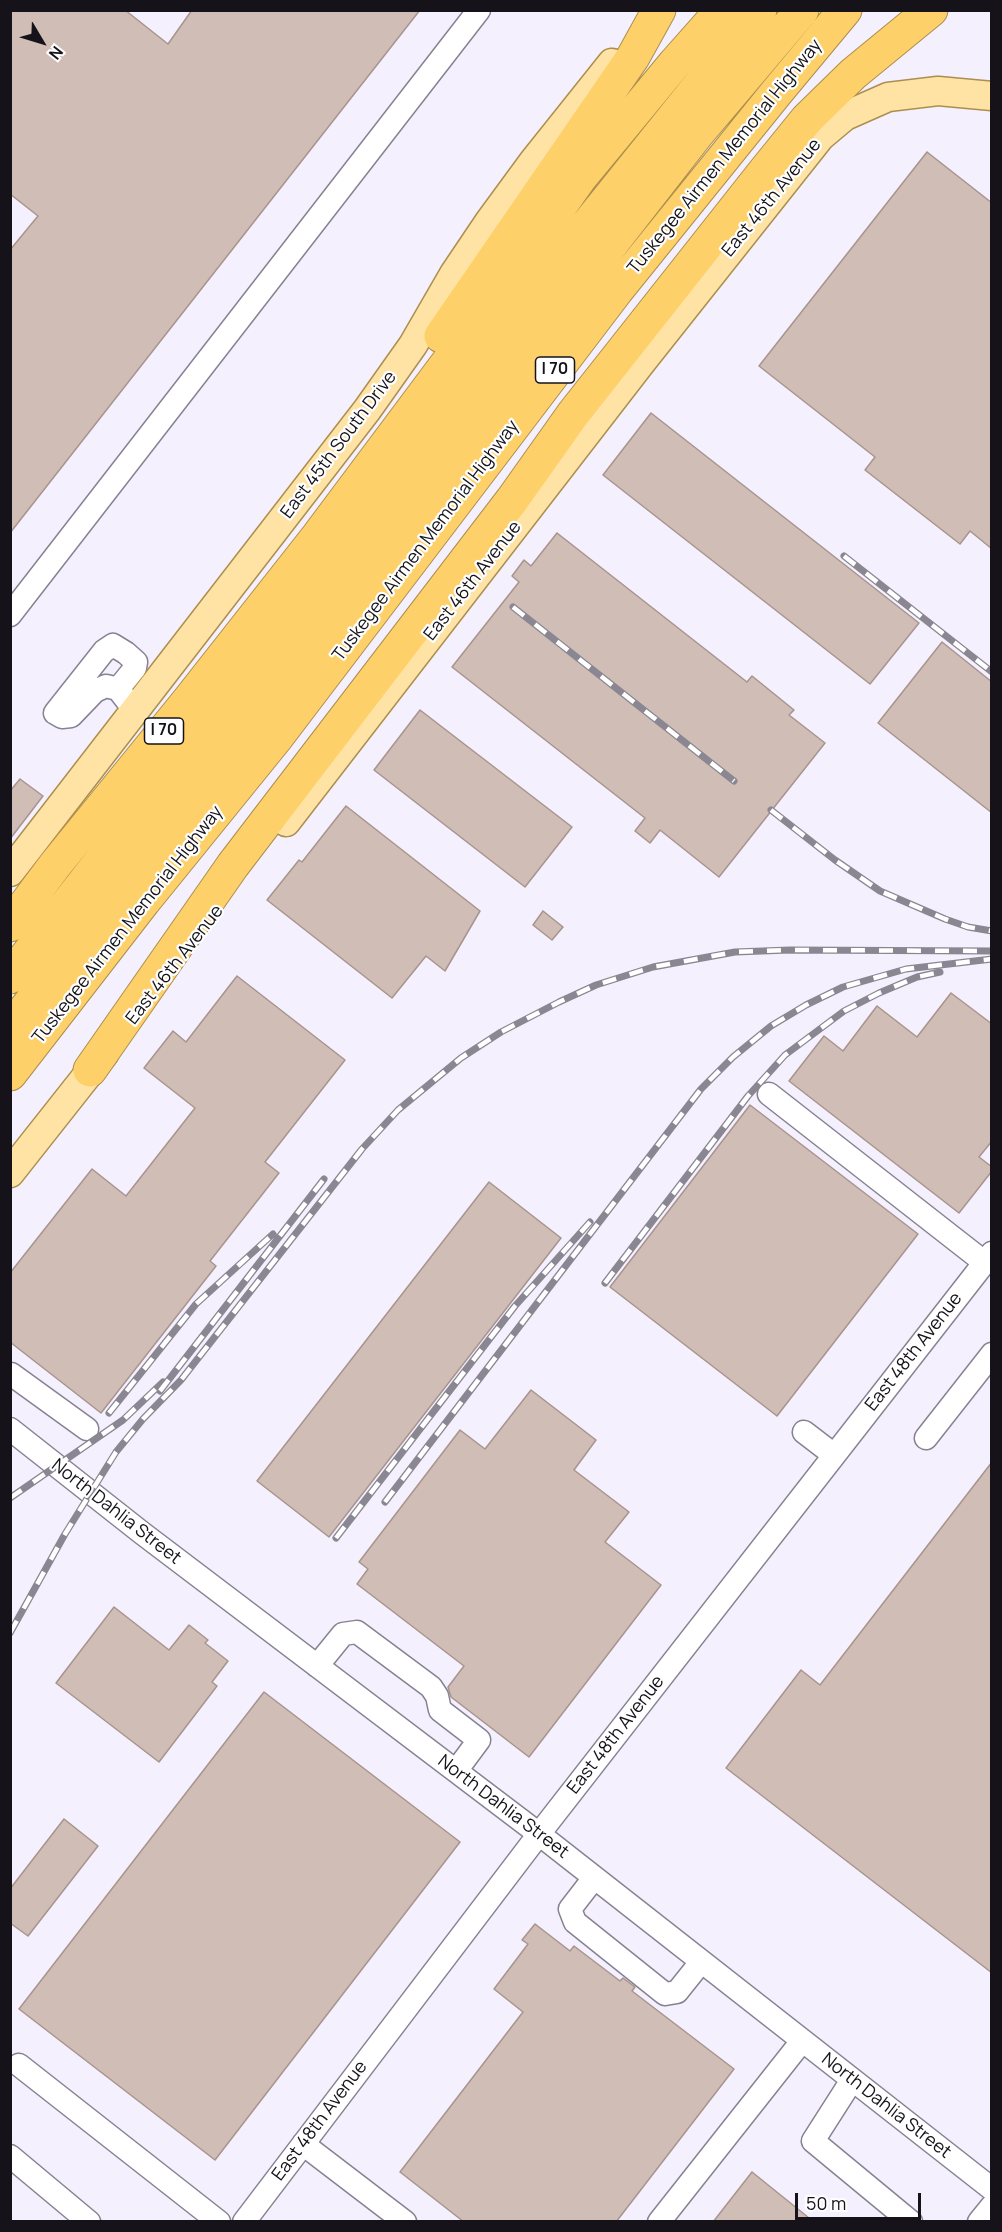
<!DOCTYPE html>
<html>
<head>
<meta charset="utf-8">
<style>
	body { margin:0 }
	#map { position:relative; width:1002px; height:2232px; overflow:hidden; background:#f4f0fe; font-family:Manrope,sans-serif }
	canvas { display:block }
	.frame { position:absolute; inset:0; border:12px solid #151319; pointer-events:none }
	.north { position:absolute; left:12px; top:12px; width:60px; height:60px; -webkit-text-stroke:4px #fff; paint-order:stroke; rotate:128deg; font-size:16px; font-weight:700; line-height:24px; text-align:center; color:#151319 }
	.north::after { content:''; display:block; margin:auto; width:21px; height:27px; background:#151319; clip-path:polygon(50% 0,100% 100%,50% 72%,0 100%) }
	.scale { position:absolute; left:795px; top:2193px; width:126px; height:27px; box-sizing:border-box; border:3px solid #151319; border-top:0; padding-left:8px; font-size:18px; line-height:21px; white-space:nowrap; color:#151319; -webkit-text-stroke:4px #fff; paint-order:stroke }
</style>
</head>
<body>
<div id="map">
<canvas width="1002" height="2232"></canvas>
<div class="frame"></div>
<div class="north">N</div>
<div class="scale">50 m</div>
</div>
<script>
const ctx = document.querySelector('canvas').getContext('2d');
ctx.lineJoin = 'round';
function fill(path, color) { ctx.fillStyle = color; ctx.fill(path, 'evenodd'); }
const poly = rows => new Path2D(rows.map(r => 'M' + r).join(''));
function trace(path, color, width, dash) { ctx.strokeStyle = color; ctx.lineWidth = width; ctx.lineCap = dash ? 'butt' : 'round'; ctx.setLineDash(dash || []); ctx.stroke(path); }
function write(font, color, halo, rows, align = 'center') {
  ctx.font = font + ' Manrope,sans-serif'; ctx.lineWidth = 4.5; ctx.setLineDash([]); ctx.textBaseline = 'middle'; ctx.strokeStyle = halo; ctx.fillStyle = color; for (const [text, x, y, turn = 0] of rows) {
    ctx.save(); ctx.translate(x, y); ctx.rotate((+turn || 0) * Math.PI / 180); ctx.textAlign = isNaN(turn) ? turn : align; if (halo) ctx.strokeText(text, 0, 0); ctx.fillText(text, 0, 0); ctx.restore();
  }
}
const building = poly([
	[10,10,125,10,168,44,192,10,420,10,10,533,10,250,38,216,10,194,10,10],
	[927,152,992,203,992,549,970,531,960,544,865,470,875,457,759,366,927,152],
	[651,413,919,623,870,684,603,475,651,413],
	[557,533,747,682,752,676,794,710,789,715,825,743,719,877,660,830,650,843,635,831,645,818,452,667,519,582,512,576,524,560,531,566,557,533],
	[942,642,992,682,992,813,878,723,942,642],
	[420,710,572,827,525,887,374,770,420,710],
	[20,779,43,796,10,839,10,791,20,779],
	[346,806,480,911,445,971,426,956,392,998,267,900,299,860,302,862,346,806],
	[543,911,563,927,552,940,533,925,543,911],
	[237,976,345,1060,265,1162,279,1173,210,1261,216,1266,101,1413,10,1342,10,1273,92,1169,126,1196,195,1108,144,1068,173,1031,186,1042,237,976],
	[951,993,992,1024,992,1141,979,1157,992,1167,992,1171,959,1213,789,1081,824,1036,843,1051,877,1006,917,1037,951,993],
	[750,1105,918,1234,777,1416,610,1287,750,1105],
	[489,1182,561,1238,329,1537,257,1481,489,1182],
	[531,1390,596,1440,574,1470,629,1512,605,1542,661,1585,529,1757,451,1697,448,1687,464,1666,357,1584,368,1569,359,1562,460,1430,485,1449,531,1390],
	[992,1462,992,1973,726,1768,801,1670,820,1685,992,1462],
	[114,1607,169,1650,189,1625,208,1640,205,1643,228,1661,212,1682,217,1686,159,1762,56,1683,114,1607],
	[264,1692,460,1842,215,2160,19,2009,264,1692],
	[64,1819,98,1846,28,1936,10,1923,10,1889,64,1819],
	[535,1924,570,1951,574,1946,620,1981,623,1978,635,1987,632,1991,734,2069,616,2222,464,2222,400,2172,523,2012,494,1989,528,1944,522,1940,535,1924],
	[752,2172,814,2222,713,2222,752,2172]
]);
fill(building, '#d0bdb6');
trace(building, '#a7948e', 1.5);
const minor = poly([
	[10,615,479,10],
	[118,689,135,668,136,662,126,653,113,645,104,651,55,713,62,717,71,716,95,691,106,686,118,689,135,711],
	[769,1094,984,1262],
	[11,1374,87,1429],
	[10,1429,142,1533,539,1834,992,2189],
	[804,1432,834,1455],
	[926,1438,992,1354],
	[317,1666,343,1634,357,1632,431,1687,437,1696,440,1710,479,1740,456,1771],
	[594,1878,570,1909,575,1922,665,1994,677,1992,701,1962],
	[19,2065,219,2222],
	[852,2080,813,2141,911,2222],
	[303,2144,405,2222],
	[10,2156,89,2222],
	[244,2222,539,1834,992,1253],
	[659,2222,802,2041],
	[979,2222,992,2206]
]);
const major = poly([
	[286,822,640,364,820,137,845,116,888,97,938,91,992,96],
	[10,872,367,410,413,345,454,274,489,222,533,162,612,63],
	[10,1173,104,1054]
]);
const highway = poly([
	[441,336,633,57,659,10],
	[10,925,55,865,189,700,318,536,487,310,580,178,675,63,722,10],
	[10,977,177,764,588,224,760,10],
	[10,1029,360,578,616,238,697,134,802,10],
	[90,1070,233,865,512,500,573,414,764,172,807,119,853,74,931,10],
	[10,1074,144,901,277,737,617,290,776,93,845,10]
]);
trace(minor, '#878292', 25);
trace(major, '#ac8e4d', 31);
trace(highway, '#ac8e4d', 35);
trace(minor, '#fff', 22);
trace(major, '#fee3a5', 28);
trace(highway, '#fed069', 33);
const rail = poly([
	[844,556,992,672],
	[513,607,734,781],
	[771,810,835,860,880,891,945,919,968,927,992,931],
	[605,1283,748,1096,785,1055,844,1011,879,993,917,977,940,972],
	[160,1391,324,1179],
	[109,1413,196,1304,273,1234],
	[10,1498,123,1420,163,1382],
	[385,1502,701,1089,733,1057,771,1026,806,1005,843,987,906,969,992,959],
	[336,1538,515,1306,590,1222],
	[10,1633,65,1534,116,1452,143,1419,181,1380,362,1149,398,1110,461,1058,501,1032,559,1002,596,985,653,967,735,952,790,950,992,951]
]);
trace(rail, '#8a8792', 7);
trace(rail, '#fff', 4.5, [14]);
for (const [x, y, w] of [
	[555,370,39],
	[164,731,39]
]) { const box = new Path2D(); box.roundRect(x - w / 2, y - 13, w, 26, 4.5); ctx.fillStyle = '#fff'; ctx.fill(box); trace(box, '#151319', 1.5); }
write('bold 16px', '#151319', null, [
	["I 70",555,370],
	["I 70",164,731]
]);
write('18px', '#151319', '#fff', [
	["Tuskegee Airmen Memorial Highway",725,157,-51],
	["East 46th Avenue",772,198,-51],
	["East 45th South Drive",339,445,-53],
	["Tuskegee Airmen Memorial Highway",426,541,-53],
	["East 46th Avenue",473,581,-52],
	["Tuskegee Airmen Memorial Highway",128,925,-52],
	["East 46th Avenue",175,965,-52],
	["East 48th Avenue",914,1352,-52],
	["North Dahlia Street",116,1512,38],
	["East 48th Avenue",616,1735,-52],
	["North Dahlia Street",503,1807,37],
	["North Dahlia Street",886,2106,38],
	["East 48th Avenue",320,2121,-53]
]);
</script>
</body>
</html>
